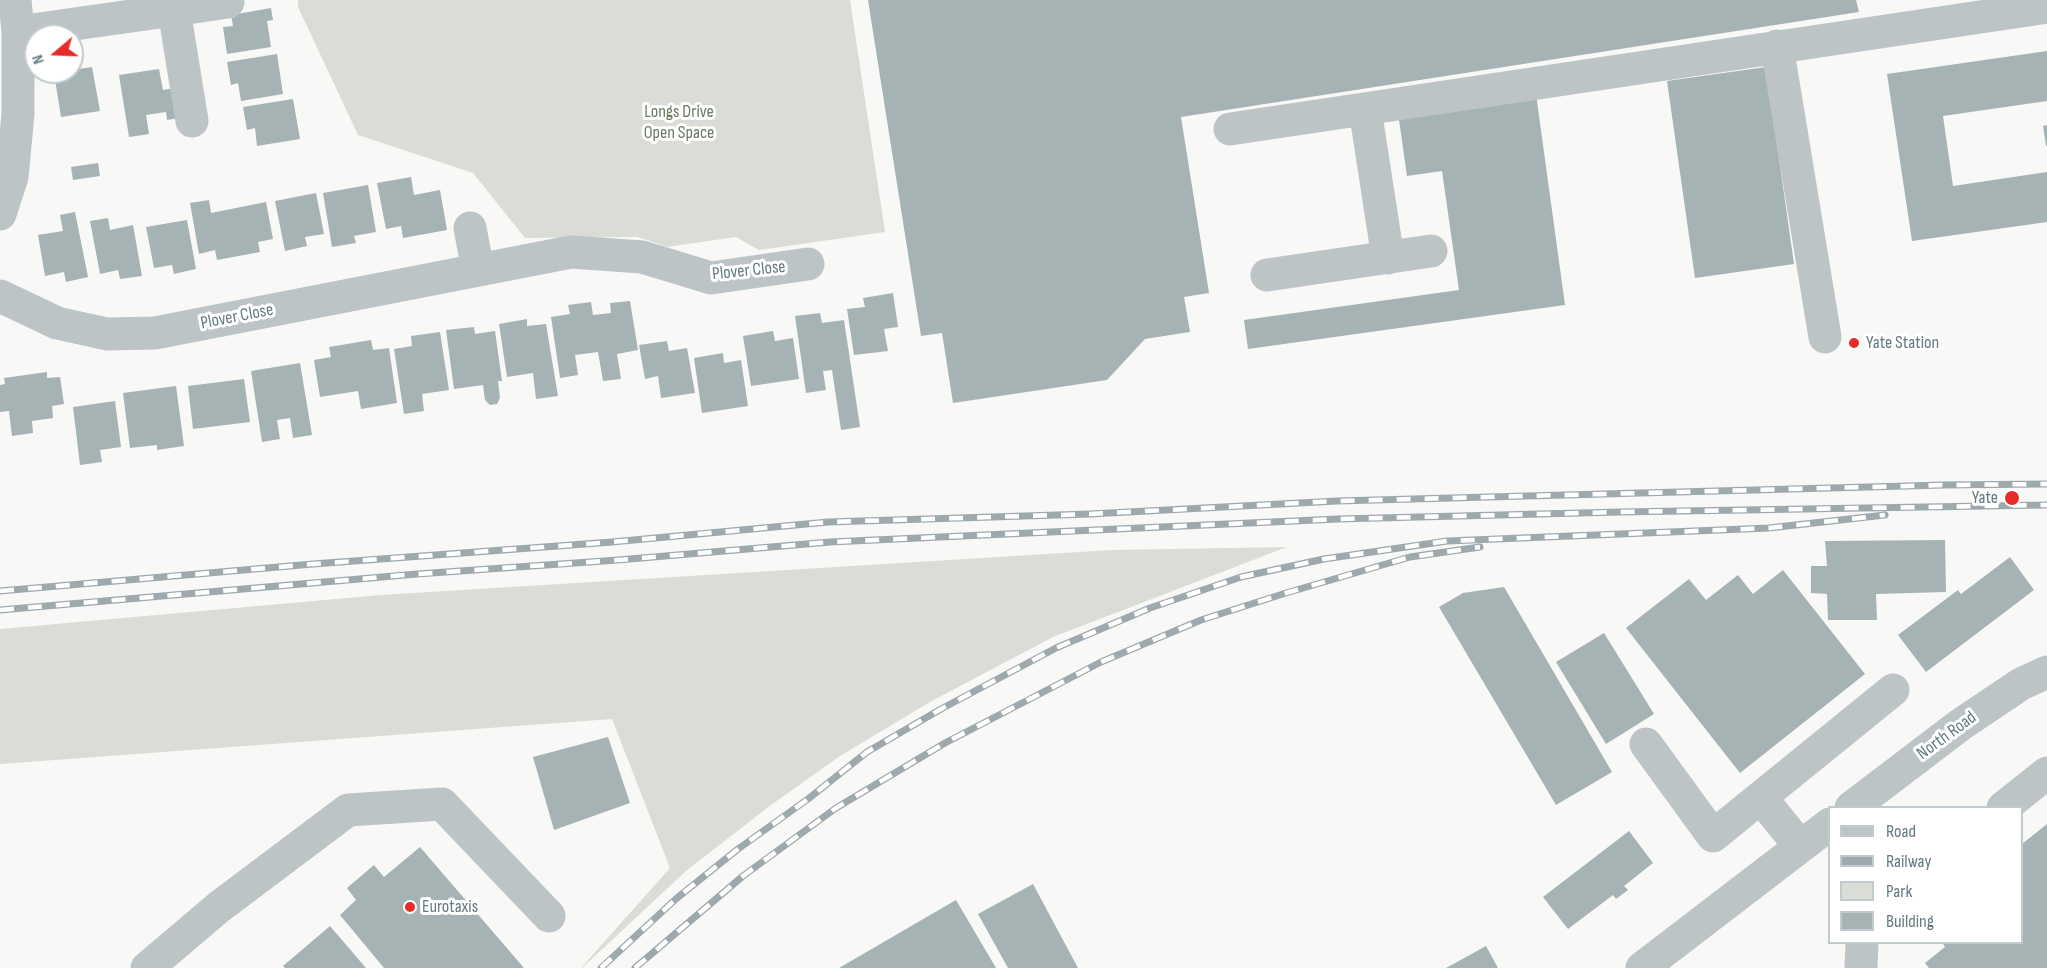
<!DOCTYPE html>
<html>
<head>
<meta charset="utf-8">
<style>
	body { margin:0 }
	#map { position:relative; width:2047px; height:968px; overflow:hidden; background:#f8f8f6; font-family:"Sofia Sans Condensed",sans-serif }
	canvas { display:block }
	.legend { position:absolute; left:1828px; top:806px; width:195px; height:138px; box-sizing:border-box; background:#fff; border:2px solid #c1cacd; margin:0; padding:8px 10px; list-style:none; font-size:18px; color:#637a81 }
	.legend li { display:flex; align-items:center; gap:12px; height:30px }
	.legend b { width:30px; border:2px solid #c1cacd }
	.north { position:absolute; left:24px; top:24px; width:60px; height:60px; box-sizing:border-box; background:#fff; border:2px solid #c1cacd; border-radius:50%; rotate:251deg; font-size:16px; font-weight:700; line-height:24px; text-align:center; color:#637a81 }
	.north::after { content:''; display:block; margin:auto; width:21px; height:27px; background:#e62c28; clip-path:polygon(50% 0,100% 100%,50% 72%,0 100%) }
</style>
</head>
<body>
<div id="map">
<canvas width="2047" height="968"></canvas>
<ul class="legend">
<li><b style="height:8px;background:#bcc4c6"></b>Road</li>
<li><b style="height:8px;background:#9ea9ad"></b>Railway</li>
<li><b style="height:16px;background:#daddd5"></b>Park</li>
<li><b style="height:16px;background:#a6b3b5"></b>Building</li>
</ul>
<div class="north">N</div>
</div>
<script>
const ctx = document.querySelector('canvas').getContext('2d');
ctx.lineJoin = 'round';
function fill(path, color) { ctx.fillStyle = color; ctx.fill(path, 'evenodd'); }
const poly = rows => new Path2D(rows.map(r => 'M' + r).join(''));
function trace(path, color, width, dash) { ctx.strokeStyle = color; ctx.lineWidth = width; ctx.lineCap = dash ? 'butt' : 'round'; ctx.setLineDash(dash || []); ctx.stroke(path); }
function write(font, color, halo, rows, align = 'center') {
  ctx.font = font + ' "Sofia Sans Condensed",sans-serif'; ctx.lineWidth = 6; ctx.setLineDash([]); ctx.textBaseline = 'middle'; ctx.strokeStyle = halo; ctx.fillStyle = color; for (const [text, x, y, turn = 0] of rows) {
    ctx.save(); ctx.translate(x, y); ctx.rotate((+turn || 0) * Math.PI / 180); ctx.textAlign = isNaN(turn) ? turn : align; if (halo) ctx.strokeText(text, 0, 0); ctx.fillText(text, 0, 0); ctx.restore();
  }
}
fill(poly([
	[298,0,850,0,885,232,759,250,736,237,667,247,638,237,525,238,473,173,358,135,298,7],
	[1287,547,1053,637,930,702,840,756,771,805,686,871,582,968,581,968,670,868,612,719,0,764,0,629,381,595,1112,550]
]), '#daddd5');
fill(poly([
	[868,0,1856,0,1859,12,1181,117,1209,293,1184,297,1190,332,1145,339,1107,380,953,403,942,333,921,336],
	[271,8,273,20,267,21,271,47,227,54,223,27,233,26,231,15],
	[2047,51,2047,101,1943,116,1953,186,2047,172,2047,222,1912,241,1887,74],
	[277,54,283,94,241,101,238,83,231,85,227,62],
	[92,67,100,111,61,117,54,73,72,72,72,70],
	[1766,67,1794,264,1695,278,1667,81],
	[159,69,163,90,175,88,179,118,167,120,166,112,146,115,149,134,129,137,119,75],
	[1536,94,1565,305,1248,349,1244,320,1459,290,1442,171,1407,176,1398,113],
	[293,99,300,139,257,146,255,128,247,130,243,107],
	[2047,125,2047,146,2046,146,2043,126],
	[98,163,100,176,73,180,71,167],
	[411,177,414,195,440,190,447,230,403,238,401,226,386,229,377,183],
	[368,185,376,232,354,236,356,243,332,247,323,193],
	[316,193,324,234,305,237,307,246,285,251,275,201],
	[209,200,211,213,266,202,273,239,258,242,260,252,217,260,215,250,199,254,190,203],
	[75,212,88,277,66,282,64,272,45,276,38,235,63,231,60,215],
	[108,218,110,230,133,225,142,276,120,279,118,270,100,274,90,221],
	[187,220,196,269,174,274,172,265,154,268,146,227],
	[893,293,898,327,884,329,888,351,854,355,847,309,865,307,863,298],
	[630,301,638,350,617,354,621,379,603,381,598,352,575,355,578,375,560,378,551,317,570,314,568,305,591,302,593,315,611,313,610,303],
	[820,313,822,323,844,320,860,427,841,430,832,370,823,371,826,390,806,393,795,316],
	[527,319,527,326,546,324,558,396,536,399,533,373,507,377,499,324],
	[474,327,475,334,495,331,502,381,498,381,500,398,497,404,490,405,485,400,483,385,454,389,446,330],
	[773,331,775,341,793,338,799,379,751,386,743,336],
	[440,332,449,390,422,394,424,411,404,414,394,349,412,346,411,336],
	[371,340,373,350,389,348,397,403,361,409,358,391,320,397,314,360,331,357,329,347],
	[667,341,669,351,687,348,695,393,661,398,658,376,645,379,639,345],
	[723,353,724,363,741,360,748,406,702,413,694,358],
	[300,363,312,435,293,438,290,418,277,420,280,439,262,442,251,371],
	[47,372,47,378,60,377,64,404,52,406,53,418,32,421,33,433,12,436,9,411,0,412,0,385,5,384,4,378],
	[244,379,250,422,193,429,188,386],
	[176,386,184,446,157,450,157,445,130,448,123,393],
	[115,401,121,447,100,450,102,462,80,465,73,407],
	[1945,540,1946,592,1876,594,1877,620,1828,620,1827,594,1811,593,1811,566,1827,566,1825,541],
	[2010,557,2034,590,1926,672,1898,635,1958,590,1961,594],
	[1783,570,1865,674,1740,773,1626,628,1689,579,1706,600,1738,575,1753,594],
	[1504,587,1612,772,1556,805,1439,607,1463,593],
	[1604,633,1654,714,1606,744,1556,662],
	[608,737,630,803,554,830,533,757],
	[2047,824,2047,968,1929,968,1925,963,1945,947,1942,942,2022,942,2022,844],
	[1629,831,1653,863,1624,886,1628,890,1616,899,1613,895,1568,929,1543,897],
	[420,847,524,968,384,968,340,915,356,900,347,888,374,865,384,877],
	[1033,884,1078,968,1008,968,978,914],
	[956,900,996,968,839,968],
	[330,926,366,968,285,968,283,966],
	[1486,946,1498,968,1446,968]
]), '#a6b3b5');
trace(poly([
	[18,32,174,10],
	[1777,46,1825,337],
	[1365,109,1388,258],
	[192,121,174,10,228,2],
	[1230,129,2047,7],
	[0,214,12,177,18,114,18,32,15,0],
	[470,228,478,270],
	[1267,275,1431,251],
	[0,296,57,323,107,334,155,333,571,252,642,257,711,278,808,264],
	[1646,744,1713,836,1893,690],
	[1761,798,1800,846],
	[1851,808,1960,725,2021,684,2047,672],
	[2003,808,2047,773],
	[147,968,219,907,348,810,442,804,549,916],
	[1642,968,1830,824],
	[1861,968,1862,942]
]), '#bcc4c6', 33);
const rail = poly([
	[0,591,313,564,612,542,828,522,1090,514,1337,501,1944,485,2047,484],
	[0,610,417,574,618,560,830,542,1338,519,1621,512,2047,505],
	[601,968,677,898,738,849,808,799,867,752,941,709,1056,648,1150,608,1241,577,1324,559,1447,541,1769,528,1885,515],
	[635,968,743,876,836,808,945,743,1101,662,1201,620,1286,593,1410,557,1480,547]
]);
trace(rail, '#9ea9ad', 7);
trace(rail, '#fff', 4.5, [14]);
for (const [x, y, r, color] of [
	[1854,343,6,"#e62c28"],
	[2012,498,8,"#e62c28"],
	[410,907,6,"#e62c28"]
]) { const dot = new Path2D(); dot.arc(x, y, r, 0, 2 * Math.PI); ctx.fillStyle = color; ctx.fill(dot); trace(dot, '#fff', 2); }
write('18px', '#6b7962', '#fff', [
	["Longs Drive",679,112],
	["Open Space",679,133]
]);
write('18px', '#637a81', '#fff', [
	["Plover Close",749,271,-6],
	["Plover Close",237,317,-11],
	["North Road",1947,736,-36]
]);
write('18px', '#637a81', '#fff', [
	["Yate Station",1866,343],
	["Yate",1998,498,"right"],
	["Eurotaxis",422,907]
], 'left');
</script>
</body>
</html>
